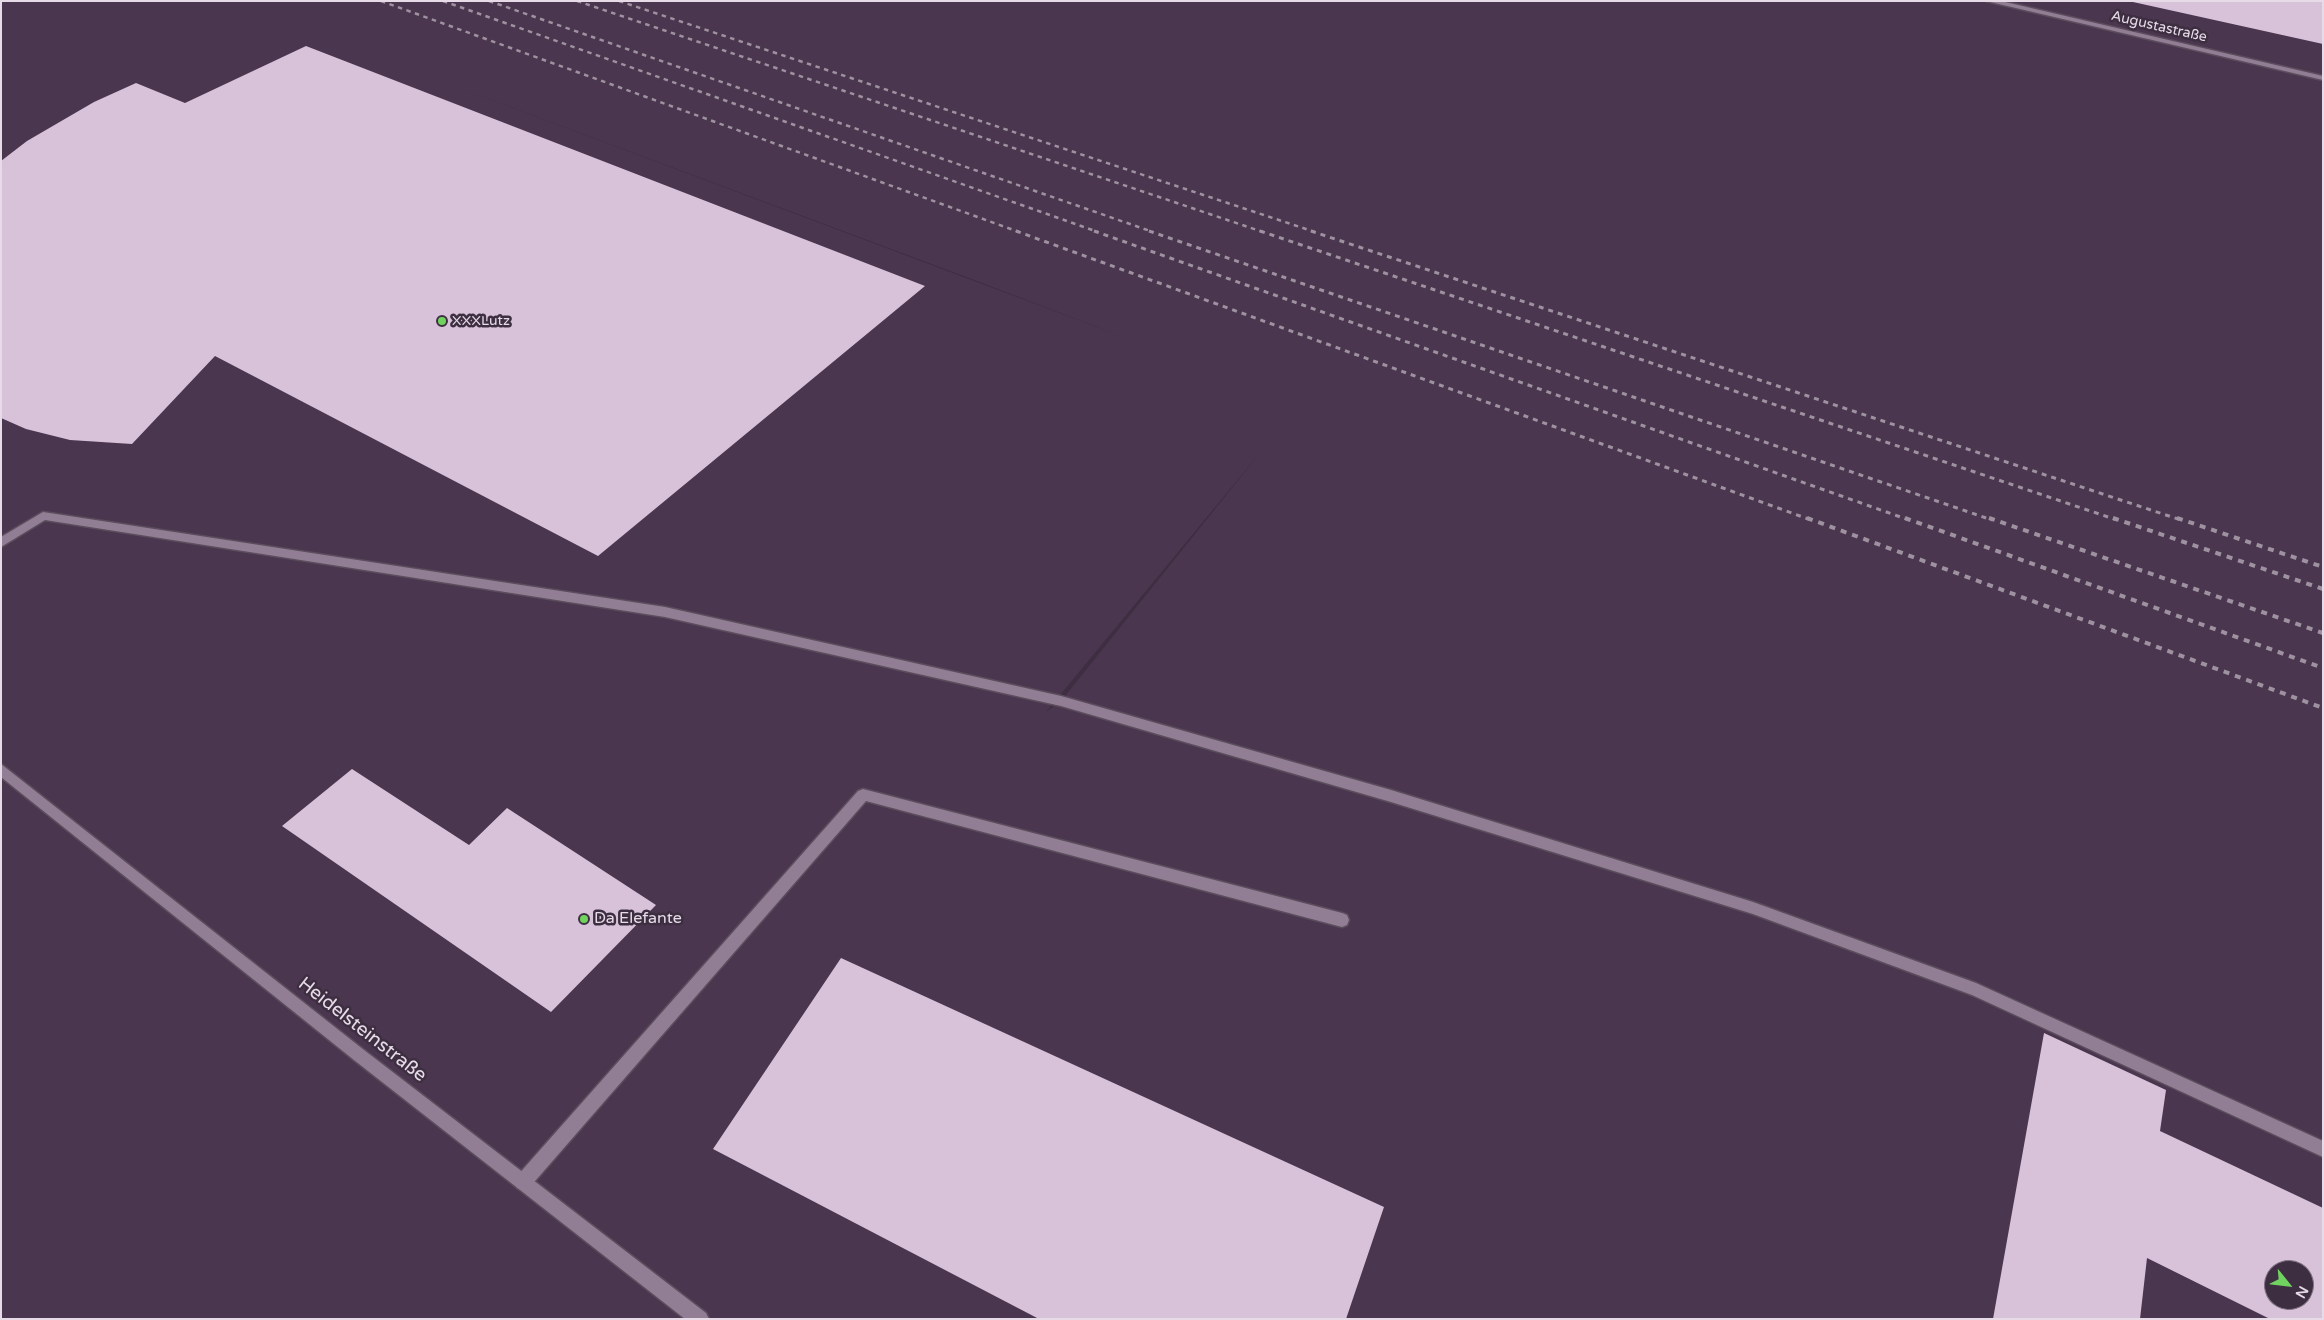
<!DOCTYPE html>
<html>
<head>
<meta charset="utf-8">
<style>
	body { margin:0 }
	#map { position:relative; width:2324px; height:1320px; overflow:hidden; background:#3e2e41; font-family:"Varela Round",sans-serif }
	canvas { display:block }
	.frame { position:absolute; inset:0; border:2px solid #e6dbe7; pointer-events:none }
	.north { position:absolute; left:2264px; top:1260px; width:50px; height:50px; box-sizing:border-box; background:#3e2e41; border:1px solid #817383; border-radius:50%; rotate:119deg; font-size:14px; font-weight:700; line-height:20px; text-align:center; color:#e6dbe7 }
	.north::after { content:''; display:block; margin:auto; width:18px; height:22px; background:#70d35f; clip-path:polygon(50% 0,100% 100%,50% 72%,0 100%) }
</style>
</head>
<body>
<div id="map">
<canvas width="2324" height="1320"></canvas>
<div class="frame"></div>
<div class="north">N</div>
</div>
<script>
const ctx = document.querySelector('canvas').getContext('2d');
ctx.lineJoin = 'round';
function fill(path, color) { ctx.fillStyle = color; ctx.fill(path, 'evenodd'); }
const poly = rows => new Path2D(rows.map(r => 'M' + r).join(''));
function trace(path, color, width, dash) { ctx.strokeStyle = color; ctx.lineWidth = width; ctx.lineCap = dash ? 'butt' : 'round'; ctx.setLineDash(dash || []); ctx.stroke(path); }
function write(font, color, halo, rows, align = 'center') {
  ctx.font = font + ' "Varela Round",sans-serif'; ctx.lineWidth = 5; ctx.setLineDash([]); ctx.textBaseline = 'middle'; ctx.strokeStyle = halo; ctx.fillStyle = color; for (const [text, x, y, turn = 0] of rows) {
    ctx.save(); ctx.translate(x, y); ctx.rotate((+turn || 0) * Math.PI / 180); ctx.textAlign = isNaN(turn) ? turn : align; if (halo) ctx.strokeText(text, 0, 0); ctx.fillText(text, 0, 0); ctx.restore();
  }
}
fill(poly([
	[1,1,2323,1,2323,1319,1,1319],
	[417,72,969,278,1129,339],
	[1264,448,1061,701,1046,712],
	[2274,1270,2304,1270,2304,1300,2274,1300]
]), '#4b364f');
fill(poly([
	[2133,1,2323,1,2323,44,2133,2],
	[306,46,925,286,598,556,215,356,132,444,70,440,26,429,1,418,1,161,27,141,94,102,136,83,185,103],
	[352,769,469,845,507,808,656,905,551,1012,282,826],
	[841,958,1384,1207,1346,1319,1039,1319,713,1149],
	[2044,1033,2166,1090,2160,1131,2323,1208,2323,1319,2270,1319,2147,1258,2140,1319,1993,1319],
	[2274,1270,2304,1270,2304,1300,2274,1300]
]), '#d7c2da');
const lane = poly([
	[1986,1,2001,1,2323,76,2323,80,1986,1],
	[43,512,665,607,1061,696,1391,790,1753,902,1976,983,2323,1141,2323,1157,1972,995,1753,914,1391,802,1061,706,665,617,45,520,1,547,1,537,43,512],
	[863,789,1342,913,1347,915,1349,920,1347,925,1342,927,866,801,529,1188,523,1190,517,1188,515,1182,517,1176,858,791,863,789]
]);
const secondary = poly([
	[1,764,364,1050,706,1313,709,1319,685,1319,354,1060,1,777,1,764]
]);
trace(lane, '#5b4d5d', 3);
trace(secondary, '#5b4d5d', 3);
fill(lane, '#917e94');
fill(secondary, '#917e94');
trace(poly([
	[381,1,1019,232],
	[443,1,1098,232],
	[489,1,1153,232],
	[577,1,1263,232],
	[619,1,1315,232]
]), '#9e91a0', 2.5, [4.5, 4.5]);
trace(poly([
	[1016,231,1811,520],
	[1094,231,1909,520],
	[1149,231,1992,520],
	[1260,231,2117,520],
	[1311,231,2181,520]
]), '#9e91a0', 3, [5, 5]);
trace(poly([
	[1807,518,2323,708],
	[1905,518,2323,668],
	[1989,518,2323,633],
	[2113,518,2323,589],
	[2177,518,2323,567]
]), '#9e91a0', 4, [6, 6]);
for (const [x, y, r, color] of [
	[442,321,5,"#70d35f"],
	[584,919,5,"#70d35f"]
]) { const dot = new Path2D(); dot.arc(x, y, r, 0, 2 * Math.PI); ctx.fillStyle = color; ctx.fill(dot); trace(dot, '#3e2e41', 2); }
write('14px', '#e6dbe7', '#3e2e41', [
	["Augustastraße",2159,27,13]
]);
write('14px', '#e6dbe7', '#3e2e41', [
	["XXXLutz",452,321]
], 'left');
write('16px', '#e6dbe7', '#3e2e41', [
	["Da Elefante",594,919]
], 'left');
write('19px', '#e6dbe7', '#3e2e41', [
	["Heidelsteinstraße",362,1030,38]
]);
</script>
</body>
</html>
